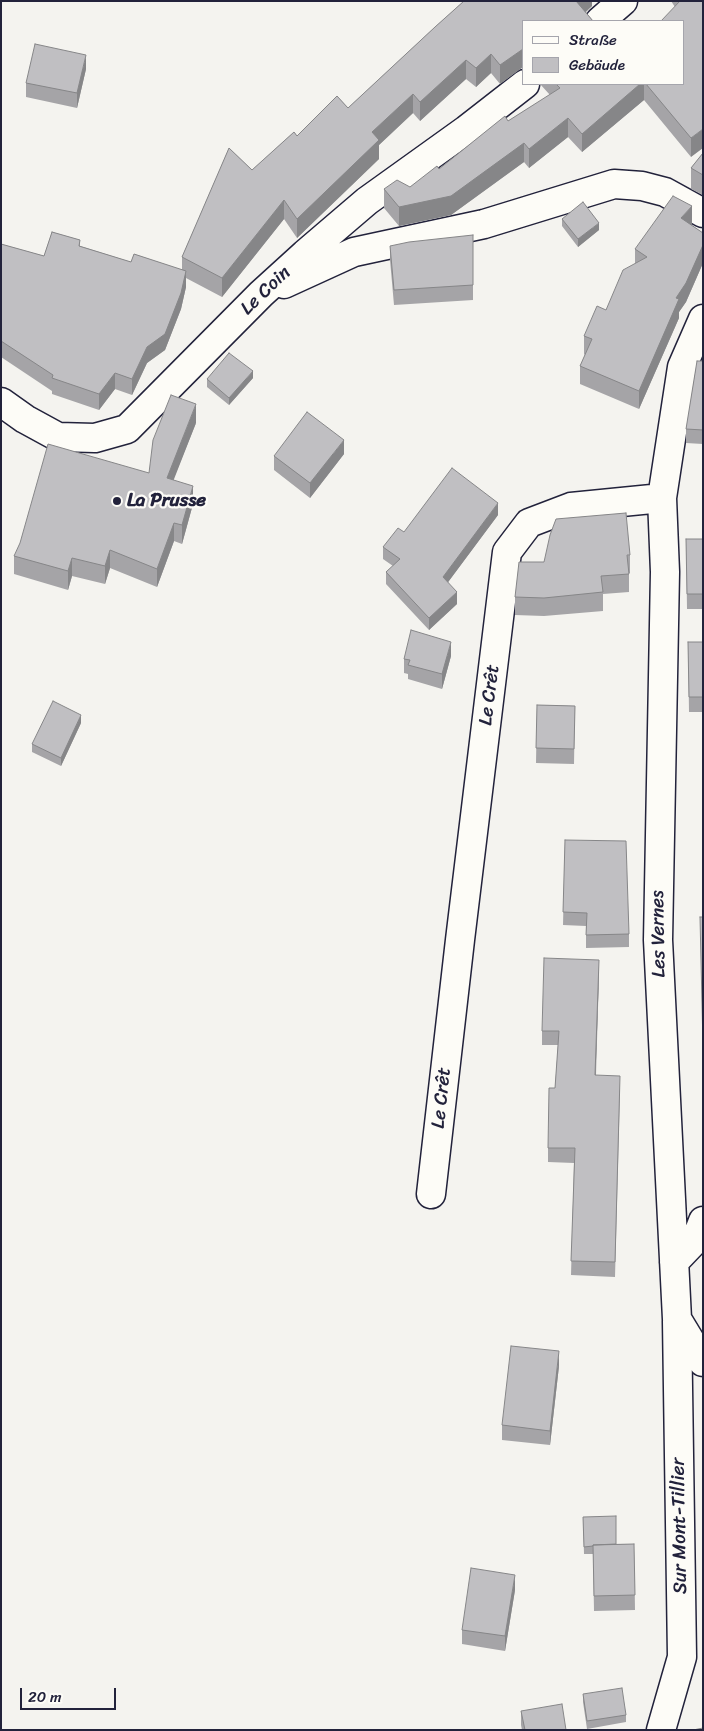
<!DOCTYPE html>
<html>
<head>
<meta charset="utf-8">
<style>
	body { margin:0 }
	#map { position:relative; width:704px; height:1731px; overflow:hidden; background:#f4f3ef; font-family:Sriracha,sans-serif }
	canvas { display:block }
	.frame { position:absolute; inset:0; border:2px solid #22223b; pointer-events:none }
	.legend { position:absolute; left:522px; top:20px; width:162px; height:65px; box-sizing:border-box; background:#fdfcf7; border:1px solid #a5a5ac; margin:0; padding:6px 9px; list-style:none; font-size:15px; color:#22223b }
	.legend li { display:flex; align-items:center; gap:10px; height:25px }
	.legend b { width:25px; border:1px solid #a5a5ac }
	.scale { position:absolute; left:20px; top:1688px; width:96px; height:22px; box-sizing:border-box; border:2px solid #22223b; border-top:0; padding-left:6px; font-size:15px; line-height:18px; white-space:nowrap; color:#22223b; -webkit-text-stroke:4px #fdfcf7; paint-order:stroke }
</style>
</head>
<body>
<div id="map">
<canvas width="704" height="1731"></canvas>
<div class="frame"></div>
<ul class="legend">
<li><b style="height:6px;background:#fdfcf7"></b>Straße</li>
<li><b style="height:14px;background:#c0bfc2"></b>Gebäude</li>
</ul>
<div class="scale">20 m</div>
</div>
<script>
const ctx = document.querySelector('canvas').getContext('2d');
ctx.lineJoin = 'round';
const poly = rows => new Path2D(rows.map(r => 'M' + r).join(''));
function trace(path, color, width, dash) { ctx.strokeStyle = color; ctx.lineWidth = width; ctx.lineCap = dash ? 'butt' : 'round'; ctx.setLineDash(dash || []); ctx.stroke(path); }
function fill(path, color) { ctx.fillStyle = color; ctx.fill(path, 'evenodd'); }
function write(font, color, halo, rows, align = 'center') {
  ctx.font = font + ' Sriracha,sans-serif'; ctx.lineWidth = 4.5; ctx.setLineDash([]); ctx.textBaseline = 'middle'; ctx.strokeStyle = halo; ctx.fillStyle = color; for (const [text, x, y, turn = 0] of rows) {
    ctx.save(); ctx.translate(x, y); ctx.rotate((+turn || 0) * Math.PI / 180); ctx.textAlign = isNaN(turn) ? turn : align; if (halo) ctx.strokeText(text, 0, 0); ctx.fillText(text, 0, 0); ctx.restore();
  }
}
const minor = poly([
	[600,21,623,1],
	[284,284,354,252,484,224,614,184,642,186,665,192,703,213],
	[1,402,25,419,58,437,95,438,127,429,261,294,305,254,367,201,466,130,525,84],
	[662,498,665,572,658,940,677,1319,703,1362],
	[431,1194,460,940,507,552,529,523,571,507,662,498,682,367,703,319],
	[674,1262,696,1239,703,1221],
	[661,1730,682,1657,677,1321]
]);
trace(minor, '#22223b', 31);
trace(minor, '#fdfcf7', 28);
fill(poly([
	[464,1,592,1,592,6,586,12,593,21,523,21,523,67,500,84,491,73,476,87,466,79,420,121,413,113,379,145,379,159,297,238,284,219,222,297,186,278,186,287,181,309,165,350,147,363,132,395,115,389,99,410,52,394,52,391,1,357,1,244,44,256,52,232,80,240,80,246,131,262,134,254,182,270,182,257,229,148,252,170,294,132,297,136,337,96,348,108,435,27],
	[671,1,703,1,691,157,644,100,582,152,568,137,529,168,524,162,451,215,399,226,384,208,384,189,410,187,439,169,508,121,550,95,540,84,683,84,675,7],
	[86,69,77,108,26,97,26,83],
	[703,153,703,195,691,189,691,168],
	[562,219,599,230,578,247,562,226],
	[691,225,703,233,703,263,686,302,679,312,679,318,639,409,580,384,580,366,585,355,584,354,584,336,606,310,635,264,635,249],
	[390,246,473,285,473,300,394,305,390,260],
	[703,361,703,444,686,443,686,429],
	[253,378,229,405,207,387,207,379],
	[196,423,173,480,193,504,182,544,174,541,157,587,110,568,105,584,72,576,68,590,14,574,14,556,149,473],
	[344,454,310,498,274,470,274,456],
	[498,515,448,582,457,604,429,630,386,584,386,572,393,566,383,559,383,547,404,532],
	[686,539,703,539,703,609,687,609],
	[630,555,630,573,629,573,629,592,603,594,603,611,544,616,515,615,515,597,544,562],
	[688,642,703,642,703,712,689,712],
	[451,656,442,689,408,679,408,674,404,673,404,659],
	[537,705,575,706,574,764,536,763],
	[81,723,61,766,32,752,32,744],
	[565,840,629,934,629,947,586,948,586,926,563,925],
	[599,974,596,1075,620,1090,615,1277,571,1275,574,1163,548,1162,548,1148,555,1088,558,1045,542,1045,542,1031],
	[559,1366,550,1445,502,1440,502,1425],
	[583,1517,616,1544,634,1544,635,1610,594,1611,593,1554,584,1554],
	[515,1590,505,1651,462,1644,462,1630],
	[583,1694,626,1715,626,1722,587,1729,583,1702],
	[521,1711,566,1730,522,1730,521,1725]
]), '#a5a4a7');
fill(poly([
	[576,1,592,1,592,6,576,20],
	[523,49,523,67,500,84,500,65],
	[491,54,491,73,476,87,476,68],
	[86,55,86,69,77,108,77,93],
	[466,60,466,79,420,121,420,102],
	[640,84,644,84,644,100,582,152,582,134],
	[413,94,413,113,379,145,379,159,297,238,297,219,372,132],
	[568,118,568,137,529,168,529,149],
	[703,129,703,148,691,157,691,138],
	[524,143,524,162,451,215,399,226,399,207],
	[284,200,284,219,222,297,222,278],
	[692,206,692,225,681,236,681,218],
	[599,223,599,230,578,247,578,239],
	[703,245,703,263,686,302,679,312,679,318,639,409,639,391,676,298],
	[186,271,186,287,181,309,165,350,147,363,132,395,132,379,147,347],
	[253,371,253,378,229,405,229,398],
	[115,373,115,389,99,410,99,394],
	[196,404,196,423,167,497,167,478],
	[344,440,344,454,310,498,310,483],
	[193,486,193,504,182,544,182,525],
	[498,503,498,515,443,589,443,577],
	[174,523,174,541,157,587,157,569],
	[110,550,110,568,105,584,105,566],
	[72,558,72,576,68,590,68,571],
	[457,592,457,604,429,630,429,618],
	[451,642,451,656,442,689,442,674],
	[81,715,81,723,61,766,61,758],
	[599,960,599,974,595,1089,595,1075],
	[559,1351,559,1366,550,1445,550,1431],
	[515,1575,515,1590,505,1651,505,1636]
]), '#868688');
const building = poly([
	[464,1,576,1,593,21,523,21,523,49,500,65,491,54,476,68,466,60,420,102,413,94,372,132,379,140,297,219,284,200,222,278,182,257,229,148,252,170,294,132,297,136,337,96,348,108,435,27,464,1],
	[680,1,703,1,703,129,691,138,646,84,683,84,683,21,661,21,680,1],
	[35,44,86,55,77,93,26,83,35,44],
	[556,84,640,84,582,134,568,118,529,149,524,143,451,196,399,207,384,189,397,180,410,187,437,166,439,169,505,116,508,121,560,88,556,84],
	[703,153,703,175,691,168,703,153],
	[673,196,692,206,681,218,703,233,703,245,686,283,676,298,679,299,639,391,580,366,592,339,584,336,597,306,606,310,623,270,647,257,635,249,673,196],
	[583,202,599,223,578,239,562,219,583,202],
	[52,232,80,240,79,246,131,262,134,254,186,271,181,293,165,334,147,347,132,379,115,373,99,394,52,378,53,375,1,341,1,244,44,256,52,232],
	[473,235,473,285,394,290,390,246,409,242,473,235],
	[229,353,253,371,229,398,207,379,229,353],
	[697,361,703,361,703,430,686,429,697,361],
	[171,395,196,404,167,478,193,486,182,525,174,523,157,569,110,550,105,566,72,558,68,571,14,556,20,543,48,444,149,473,153,440,171,395],
	[307,412,344,440,310,483,274,456,307,412],
	[452,468,498,503,443,577,457,592,429,618,386,572,400,559,383,547,398,528,404,532,452,468],
	[626,513,630,555,627,555,629,574,601,576,603,592,544,598,515,597,519,562,544,562,550,535,556,519,626,513],
	[686,539,703,539,703,594,687,594,686,539],
	[411,630,451,642,442,674,408,665,410,660,404,659,411,630],
	[688,642,703,642,703,697,689,697,688,642],
	[53,701,81,715,61,758,32,744,53,701],
	[537,705,575,706,574,749,536,748,537,705],
	[565,840,626,841,629,934,586,935,587,913,563,912,565,840],
	[700,917,703,917,703,1047,700,917],
	[544,958,599,960,595,1075,620,1076,615,1262,571,1261,575,1148,548,1148,549,1088,555,1088,559,1031,542,1031,544,958],
	[511,1346,559,1351,550,1431,502,1425,511,1346],
	[616,1516,616,1544,593,1545,593,1546,584,1547,583,1517,616,1516],
	[634,1544,635,1595,594,1596,593,1545,634,1544],
	[471,1568,515,1575,505,1636,462,1630,471,1568],
	[622,1688,626,1715,587,1721,583,1694,622,1688],
	[562,1704,566,1730,525,1730,521,1711,562,1704],
	[703,1728,703,1730,693,1730,703,1728]
]);
fill(building, '#c0bfc2');
trace(building, '#868688', 1);
for (const [x, y, r, color] of [
	[117,501,5,"#22223b"]
]) { const dot = new Path2D(); dot.arc(x, y, r, 0, 2 * Math.PI); ctx.fillStyle = color; ctx.fill(dot); trace(dot, '#fdfcf7', 2); }
write('19px', '#22223b', '#fdfcf7', [
	["Le Coin",266,291,-44],
	["Le Crêt",490,695,-83],
	["Les Vernes",659,934,-91],
	["Le Crêt",442,1098,-84],
	["Sur Mont-Tillier",680,1526,-91]
]);
write('bold 19px', '#22223b', '#fdfcf7', [
	["La Prusse",127,501]
], 'left');
</script>
</body>
</html>
